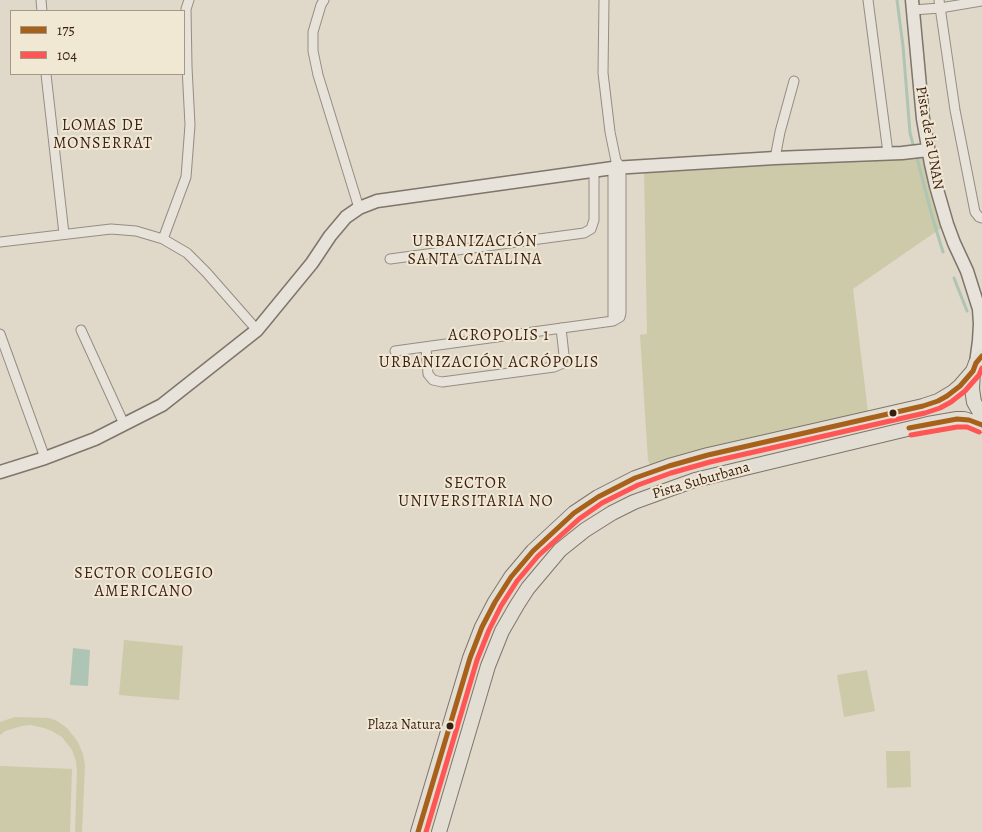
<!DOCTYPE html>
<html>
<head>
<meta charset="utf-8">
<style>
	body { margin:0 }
	#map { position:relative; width:982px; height:832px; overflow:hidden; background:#e0d8c8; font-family:Alegreya,serif }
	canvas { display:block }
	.legend { position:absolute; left:10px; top:10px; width:175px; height:65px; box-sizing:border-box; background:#f1e8d4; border:1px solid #a79787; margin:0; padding:6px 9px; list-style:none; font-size:15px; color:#391e14 }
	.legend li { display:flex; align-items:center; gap:10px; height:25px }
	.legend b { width:25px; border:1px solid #a79787 }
</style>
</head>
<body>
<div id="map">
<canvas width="982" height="832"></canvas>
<ul class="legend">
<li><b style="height:6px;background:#a8611a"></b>175</li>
<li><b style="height:6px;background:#f55"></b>104</li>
</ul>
</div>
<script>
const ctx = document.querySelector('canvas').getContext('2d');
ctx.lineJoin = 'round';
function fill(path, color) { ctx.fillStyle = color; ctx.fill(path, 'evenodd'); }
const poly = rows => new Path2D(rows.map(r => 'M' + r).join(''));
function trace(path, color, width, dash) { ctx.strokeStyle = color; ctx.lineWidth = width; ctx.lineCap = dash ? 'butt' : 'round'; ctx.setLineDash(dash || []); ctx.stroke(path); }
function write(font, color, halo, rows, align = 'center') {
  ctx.font = font + ' Alegreya,serif'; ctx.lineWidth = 4; ctx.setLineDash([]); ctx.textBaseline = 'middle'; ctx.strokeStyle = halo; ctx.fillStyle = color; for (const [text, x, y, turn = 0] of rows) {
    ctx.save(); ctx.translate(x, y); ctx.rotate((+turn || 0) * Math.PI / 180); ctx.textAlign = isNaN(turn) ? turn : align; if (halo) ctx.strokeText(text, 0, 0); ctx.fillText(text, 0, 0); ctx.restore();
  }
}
fill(poly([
	[928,150,947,224,853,289,868,412,653,471,648,460,640,335,647,334,644,166],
	[124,640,183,646,179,700,119,695],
	[867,670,875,711,844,717,837,675],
	[15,717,49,718,57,721,67,728,78,742,83,754,85,765,82,832,75,832,77,771,76,761,72,750,62,737,52,731,44,728,31,725,22,726,5,731,0,735,0,722],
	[886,751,910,751,911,787,887,788],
	[0,766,72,769,70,832,0,832]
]), '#cccaa8');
fill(poly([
	[73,648,90,650,88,686,70,685]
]), '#aec4b4');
trace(poly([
	[897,0,903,46,910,133,914,148],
	[916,154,932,216,943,252],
	[954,278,967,311]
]), '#aec4b4', 3);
const street = poly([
	[41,0,42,11],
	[324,0,321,5,313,32,313,51,318,75,359,208],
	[868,0,888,153],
	[939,0,955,110,975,212,979,217,982,218],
	[913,10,940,8,982,1],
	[46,74,64,234],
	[775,158,780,132,794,81],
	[163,239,186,177,190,125,187,67,186,9,189,0],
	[0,242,111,229,136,231,163,239,187,253,206,272,257,330],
	[390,259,584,233,591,229,594,220,594,171],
	[613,321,613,168,615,164],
	[81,330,124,424],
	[0,334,45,458],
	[426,347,428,374,433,380,442,382,554,367,561,364,564,355,561,328],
	[395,351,613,321,620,317,621,313,621,167,616,161,610,132,603,73,604,0]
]);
const secondary = poly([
	[912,0,923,119,931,164,936,186,947,224,954,243,967,271,979,309,980,324,979,341,976,363],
	[0,472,45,458,95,439,162,405,257,330,312,263,330,236,346,217,359,208,377,201,613,168,775,158,902,153,928,150]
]);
const primary = poly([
	[982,356,976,363,973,371,972,389,974,402,982,416],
	[418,832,470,658,482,627,495,602,511,577,533,551,574,513,598,497,635,478,669,466,708,455,923,406,938,401,953,392,960,386,973,371],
	[439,832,488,666,502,631,517,605,528,588,560,550,585,530,612,513,634,502,695,480,928,424,957,419,964,419,982,425]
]);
trace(street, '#958d83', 11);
trace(secondary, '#7e756c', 15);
trace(primary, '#7e756c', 16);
trace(street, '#e7e2da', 9);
trace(secondary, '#e7e2da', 12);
trace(primary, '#e3ded4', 14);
trace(poly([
	[909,428,957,419,969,420,982,425],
	[418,832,470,658,482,627,495,602,511,577,533,551,574,513,598,497,635,478,669,466,708,455,923,406,938,401,947,396,960,386,973,371,976,363,982,356]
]), '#a8611a', 5);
trace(poly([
	[911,435,957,427,967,427,979,432],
	[426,832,477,660,489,630,501,606,517,581,538,556,579,519,602,503,638,485,671,473,710,462,925,413,940,408,951,402,965,391,979,375,982,368]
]), '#f55', 5);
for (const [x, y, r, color] of [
	[893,413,4.5,"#391e14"],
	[450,726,4.5,"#391e14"]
]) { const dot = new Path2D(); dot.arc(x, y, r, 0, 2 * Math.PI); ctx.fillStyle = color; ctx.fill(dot); trace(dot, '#f1e8d4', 2); }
write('14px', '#391e14', '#f1e8d4', [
	["Plaza Natura",441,726]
], 'right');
write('15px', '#391e14', '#f1e8d4', [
	["Pista de la UNAN",929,138,80],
	["Pista Suburbana",701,481,-16]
]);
ctx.letterSpacing = '1px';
write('16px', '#391e14', '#f1e8d4', [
	["LOMAS DE",103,126],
	["MONSERRAT",103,144],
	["URBANIZACIÓN",475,242],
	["SANTA CATALINA",475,260],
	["ACROPOLIS 1",499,336],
	["URBANIZACIÓN ACRÓPOLIS",489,363],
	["SECTOR",476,484],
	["UNIVERSITARIA NO",476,502],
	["SECTOR COLEGIO",144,574],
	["AMERICANO",144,592]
]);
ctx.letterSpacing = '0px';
</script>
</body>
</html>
